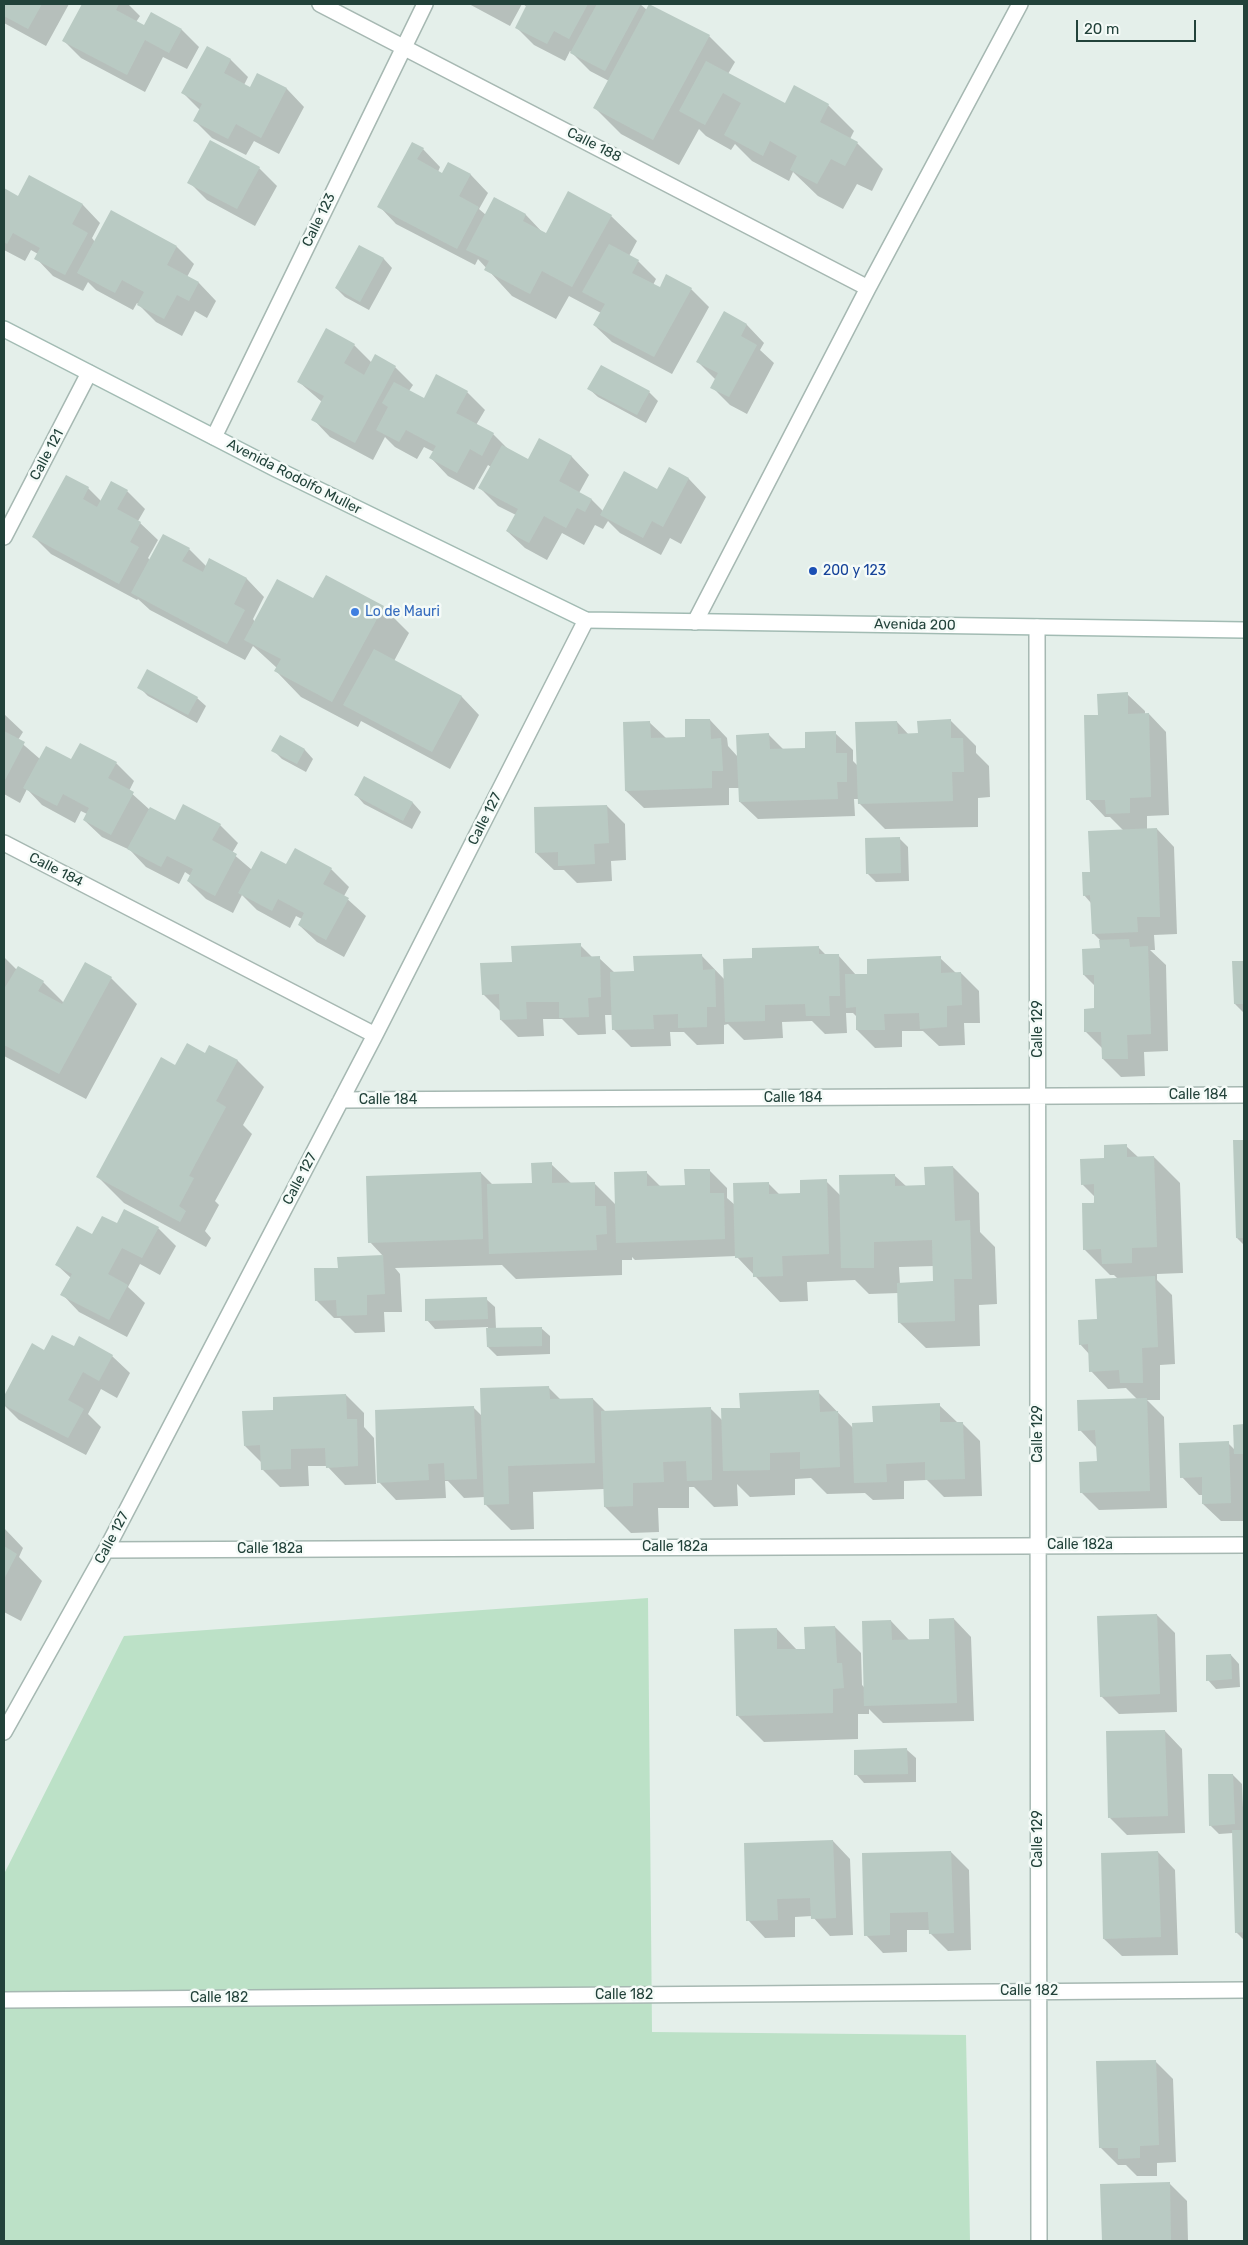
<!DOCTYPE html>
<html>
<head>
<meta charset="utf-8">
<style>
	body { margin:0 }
	#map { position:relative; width:1248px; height:2245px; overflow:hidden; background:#e4efea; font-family:Rubik,sans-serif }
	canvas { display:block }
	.frame { position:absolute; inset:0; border:5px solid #22423a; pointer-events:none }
	.scale { position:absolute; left:1076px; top:20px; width:120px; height:22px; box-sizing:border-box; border:2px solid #22423a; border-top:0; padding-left:6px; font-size:15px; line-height:18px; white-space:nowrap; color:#22423a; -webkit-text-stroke:4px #f5fbf8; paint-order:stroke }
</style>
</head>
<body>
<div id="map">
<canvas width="1248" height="2245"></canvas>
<div class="frame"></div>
<div class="scale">20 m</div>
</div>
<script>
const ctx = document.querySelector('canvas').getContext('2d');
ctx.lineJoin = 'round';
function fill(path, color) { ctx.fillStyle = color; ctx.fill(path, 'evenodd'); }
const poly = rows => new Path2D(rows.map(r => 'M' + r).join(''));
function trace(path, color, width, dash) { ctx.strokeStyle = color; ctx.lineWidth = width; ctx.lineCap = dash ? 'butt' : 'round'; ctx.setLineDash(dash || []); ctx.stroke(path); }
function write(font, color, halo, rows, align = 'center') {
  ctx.font = font + ' Rubik,sans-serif'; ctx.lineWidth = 5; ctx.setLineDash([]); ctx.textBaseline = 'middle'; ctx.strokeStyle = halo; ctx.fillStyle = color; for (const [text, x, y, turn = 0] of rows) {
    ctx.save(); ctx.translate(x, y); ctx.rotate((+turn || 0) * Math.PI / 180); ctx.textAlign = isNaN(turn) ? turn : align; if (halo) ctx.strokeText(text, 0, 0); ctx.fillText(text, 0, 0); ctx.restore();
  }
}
fill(poly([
	[648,1598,652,2032,966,2035,970,2241,4,2241,4,1874,124,1636]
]), '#bce1c7');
fill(poly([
	[4,4,69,4,46,46,4,23],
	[84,4,128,4,140,16,136,22,144,27,182,30,199,47,187,69,163,57,145,92,81,58,64,41],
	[469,4,522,4,510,26],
	[523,4,640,4,647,10,709,36,735,62,728,74,786,105,828,105,854,131,850,139,857,143,883,169,872,191,857,184,843,209,818,196,793,172,789,181,752,161,735,144,731,150,706,136,699,129,679,165,621,134,595,108,609,81,590,71,570,51,565,61,534,45,516,27,527,7],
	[207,48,231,60,248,77,244,85,251,88,258,75,287,89,304,107,279,154,254,141,246,155,212,138,194,120,200,110,183,93],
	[423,149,440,167,438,172,442,175,448,163,471,175,488,193,479,209,486,215,495,198,526,215,544,234,611,216,637,241,629,256,638,261,656,279,653,285,660,289,691,289,709,307,672,374,612,342,594,325,601,313,569,296,556,319,512,296,478,259,475,265,396,224,379,206],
	[259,168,277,186,255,226,207,200,189,182],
	[29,177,83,205,100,223,92,238,95,242,177,247,194,264,187,277,199,283,216,301,207,318,195,311,182,336,156,322,137,303,133,310,96,290,88,282,83,291,53,276,36,258,38,254,31,250,25,261,4,250,4,190,18,197],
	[359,246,384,259,392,268,369,310,345,297,336,288],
	[724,313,747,325,764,343,760,350,774,363,747,414,730,405,712,387,716,380,698,362],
	[354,345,372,363,395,367,413,385,409,391,425,399,467,392,485,410,476,425,493,434,509,450,529,461,540,440,572,457,589,475,579,493,592,500,604,512,658,491,670,469,689,479,706,497,681,544,670,538,661,555,620,533,608,521,603,529,595,525,584,545,562,533,547,560,525,548,507,531,516,515,498,506,480,488,491,467,488,465,474,490,448,476,431,458,434,452,424,447,417,459,395,447,385,437,373,460,330,437,313,419,322,402,299,382],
	[601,366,649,392,658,401,646,423,598,397,589,389],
	[66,477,88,488,101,501,127,491,145,509,138,521,158,540,148,558,150,560,189,549,207,567,210,560,247,579,264,597,253,619,255,622,314,599,383,607,409,633,394,661,462,697,479,715,450,769,361,721,358,727,301,697,276,671,277,668,253,646,245,660,150,610,138,599,137,600,51,554,34,537],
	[139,687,197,698,206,706,197,723,148,696],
	[1127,694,1145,711,1145,714,1149,714,1166,732,1169,815,1147,816,1147,830,1157,829,1174,847,1177,934,1154,935,1155,950,1150,950,1166,965,1168,1051,1144,1052,1145,1076,1121,1077,1103,1059,1103,1049,1085,1031,1096,1009,1095,986,1084,975,1101,949,1101,941,1093,933,1091,903,1084,895,1091,873,1124,831,1110,817,1105,817,1088,799,1099,716],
	[4,714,23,732,18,740,40,759,71,761,80,745,116,763,134,781,129,791,150,810,175,822,220,825,238,843,232,853,252,870,286,866,331,869,349,887,344,896,366,916,344,957,317,942,299,925,302,919,296,916,290,928,257,910,242,895,233,913,206,899,188,881,191,876,185,872,179,884,146,867,130,850,102,837,84,820,87,814,81,811,75,823,42,805,27,789,20,803,4,794],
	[710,720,727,738,728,746,738,757,769,735,784,750,806,749,835,733,853,750,853,761,857,765,897,722,909,735,919,735,950,720,976,746,976,753,989,766,990,797,978,798,978,827,885,829,859,803,859,799,854,799,855,816,758,819,740,802,739,788,729,788,729,805,644,808,626,791,649,722,666,738,687,738],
	[280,737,305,750,313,759,306,772,282,759,273,750],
	[365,778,413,803,421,812,412,829,364,804,356,795],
	[607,806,625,824,626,860,611,861,612,881,577,883,564,870,554,870,536,853],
	[899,838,908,847,909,881,876,882,867,873],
	[580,945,593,958,599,958,615,973,635,972,701,955,725,980,753,959,818,947,827,956,838,955,856,975,868,975,940,958,956,973,961,973,979,991,980,1023,964,1023,965,1045,939,1046,923,1031,902,1031,902,1047,875,1048,857,1030,857,1017,853,1013,846,1013,847,1033,825,1034,812,1021,782,1022,783,1038,744,1040,728,1024,724,1025,724,1044,697,1045,684,1032,670,1032,671,1046,631,1047,613,1029,613,1015,605,1015,606,1034,578,1035,562,1019,543,1019,544,1036,518,1037,501,1020,501,1012,483,994,513,963],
	[4,957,17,970,43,982,64,1003,111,978,137,1004,86,1099,4,1056],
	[1244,962,1244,1013,1235,1004,1234,963],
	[210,1047,238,1061,264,1087,243,1125,252,1134,215,1201,219,1205,205,1231,211,1238,206,1247,124,1203,98,1177,175,1066,206,1055],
	[1234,1141,1244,1141,1244,1245,1237,1238],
	[1126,1146,1138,1157,1154,1157,1180,1183,1183,1273,1157,1274,1157,1280,1172,1295,1175,1364,1160,1365,1160,1400,1147,1400,1164,1417,1167,1508,1099,1510,1081,1492,1098,1462,1097,1448,1080,1430,1138,1400,1126,1388,1108,1389,1091,1371,1090,1355,1080,1344,1098,1320,1118,1279,1114,1275,1110,1275,1084,1249,1095,1197,1082,1184,1105,1159],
	[551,1164,572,1184,594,1183,616,1205,646,1172,661,1187,686,1186,709,1170,727,1188,727,1198,735,1205,768,1183,780,1195,802,1194,826,1181,840,1195,894,1175,907,1187,926,1187,953,1167,979,1193,980,1232,995,1247,997,1304,979,1305,980,1346,926,1348,900,1323,899,1293,869,1294,855,1280,807,1282,808,1301,780,1302,736,1256,635,1260,632,1257,632,1260,622,1260,622,1275,516,1279,502,1265,395,1268,400,1274,402,1312,384,1312,385,1332,355,1333,340,1318,334,1318,316,1300,339,1269,338,1258,383,1256,370,1242,481,1173,493,1185,533,1184],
	[934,1266,935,1283,900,1284,899,1267],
	[117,1225,158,1228,176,1246,160,1275,140,1264,128,1287,145,1303,127,1337,79,1312,62,1294,71,1278,57,1265,92,1236],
	[486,1299,495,1307,496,1329,541,1328,550,1336,550,1354,497,1356,488,1347,488,1327,435,1329,427,1320],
	[33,1345,44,1352,74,1348,112,1356,130,1373,117,1398,101,1389,88,1414,101,1427,86,1455,19,1420,4,1405,4,1399],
	[549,1388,561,1400,593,1399,606,1412,710,1408,723,1421,741,1409,818,1392,853,1428,939,1405,957,1422,962,1423,980,1441,982,1496,944,1497,927,1480,904,1481,904,1499,873,1500,865,1493,827,1494,811,1478,795,1479,795,1495,750,1497,737,1484,738,1506,714,1507,694,1487,689,1487,689,1508,658,1508,659,1532,631,1533,605,1507,604,1489,533,1492,534,1529,511,1530,485,1504,485,1497,464,1498,448,1481,445,1481,446,1498,396,1500,379,1482,474,1408,483,1417],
	[346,1395,364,1413,364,1427,374,1438,376,1484,345,1485,327,1466,308,1466,309,1486,280,1487,262,1469,262,1463,245,1446,275,1411],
	[1244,1425,1244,1521,1221,1521,1203,1504,1203,1495,1199,1495,1182,1477,1228,1443,1235,1450,1234,1426],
	[4,1528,23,1548,19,1557,42,1581,21,1621,4,1612],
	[1157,1615,1175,1633,1177,1712,1119,1714,1101,1696],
	[954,1619,971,1637,974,1721,883,1723,869,1709,869,1714,858,1714,858,1739,764,1742,738,1716,777,1629,797,1650,806,1650,835,1627,861,1653,862,1685,865,1688,891,1621,909,1640,930,1640],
	[1231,1655,1239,1664,1240,1687,1216,1689,1208,1680],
	[1165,1731,1182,1749,1185,1833,1127,1835,1110,1818],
	[907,1750,916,1758,916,1782,864,1783,856,1774],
	[1233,1775,1242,1784,1244,1831,1244,1940,1236,1932,1233,1833,1219,1834,1210,1825],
	[833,1841,850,1859,853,1935,830,1936,812,1916,795,1917,795,1937,765,1938,748,1920],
	[951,1852,969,1870,971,1950,948,1951,930,1933,930,1930,907,1930,907,1952,883,1953,866,1935],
	[1158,1852,1175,1870,1178,1955,1122,1956,1104,1939],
	[1155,2061,1173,2079,1176,2162,1157,2163,1157,2176,1137,2176,1126,2165,1118,2165,1100,2147],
	[1169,2183,1187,2201,1188,2241,1103,2241,1102,2185]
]), '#0003');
fill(poly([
	[4,4,42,4,28,29,4,16],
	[82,4,119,4,116,10,144,25,151,12,182,29,169,53,145,40,127,75,62,41],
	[527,4,588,4,569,39,554,31,547,44,515,28],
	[597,4,641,4,605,71,570,53],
	[649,4,710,35,653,140,593,108],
	[207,46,231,59,224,73,250,87,257,73,287,88,261,138,236,124,228,139,193,121,202,104,181,93],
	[706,61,785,103,794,85,829,104,820,122,858,142,845,166,831,159,817,184,790,170,797,156,770,141,763,156,724,135,741,103,723,93,705,125,679,111],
	[210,140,260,167,237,209,187,183],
	[412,142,424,148,417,159,442,173,448,162,471,174,459,196,479,207,457,249,377,207],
	[29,175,83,204,72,224,88,233,65,275,34,259,40,248,13,233,7,244,4,242,4,188,18,196],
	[568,191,612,215,572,287,542,271,530,294,484,270,489,261,466,250,494,197,526,214,523,221,546,233],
	[111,210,177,246,167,265,199,282,189,301,177,295,164,319,137,305,144,292,122,280,115,293,77,273],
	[609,244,639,260,632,273,660,287,666,274,692,288,654,357,593,325,605,304,582,292],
	[359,245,384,258,360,302,335,288],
	[724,311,747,324,741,336,757,345,729,397,710,388,718,373,696,362],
	[326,328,355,344,344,363,364,375,375,354,396,366,355,443,311,420,324,396,297,382],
	[601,365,650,391,637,415,587,389],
	[436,374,468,391,456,413,494,433,482,456,470,449,457,473,429,458,436,446,406,430,399,442,376,430,388,407,382,403,394,382,424,398],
	[539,438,572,456,559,481,592,499,585,512,577,508,566,528,544,516,529,543,506,531,518,509,478,488,502,445,528,459],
	[669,467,689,478,663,527,652,521,643,538,600,515,624,471,657,489],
	[66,475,89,487,83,499,97,507,111,481,128,490,117,509,141,522,130,542,139,547,119,584,32,537],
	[163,534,190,548,182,561,203,572,209,558,247,578,234,604,245,610,227,644,131,593],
	[326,575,384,606,332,702,274,671,281,659,244,640,277,579,313,598],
	[374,649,462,696,432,752,343,705],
	[147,669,198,697,188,715,137,688],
	[1128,692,1128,714,1149,713,1151,797,1130,798,1130,813,1106,814,1105,800,1086,800,1084,715,1098,715,1097,694],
	[685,719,710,719,711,739,721,738,723,771,712,771,712,788,625,791,623,722,650,721,651,738,685,737],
	[951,719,951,738,963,738,964,772,952,772,953,801,858,804,855,722,897,721,898,734,918,733,917,721],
	[4,731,25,742,4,782],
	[836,731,836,753,847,753,847,782,837,782,838,799,739,802,736,735,769,733,770,749,805,748,805,732],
	[280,735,305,749,297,764,271,751],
	[80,743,117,762,108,778,134,792,111,835,83,820,89,808,63,794,57,806,23,788,46,746,71,759],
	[364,776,413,802,403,821,354,795],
	[183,804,221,824,212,840,237,854,215,896,187,881,193,869,167,856,161,867,127,849,150,807,175,820],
	[607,805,609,843,594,844,595,864,558,866,558,852,535,853,534,807],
	[1157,828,1160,917,1137,917,1138,932,1092,934,1090,895,1083,896,1082,872,1090,872,1088,831],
	[900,837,901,873,866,874,865,838],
	[295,848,332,868,323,884,349,898,326,940,298,925,304,913,278,899,272,911,238,893,261,851,286,864],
	[1129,939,1130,947,1148,946,1151,1034,1127,1035,1128,1059,1102,1059,1101,1032,1084,1032,1084,1009,1094,1008,1094,975,1083,975,1082,949,1100,948,1099,940],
	[581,943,581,957,600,956,601,997,588,998,589,1017,559,1018,559,1002,526,1002,527,1019,500,1020,499,994,482,995,480,963,512,962,511,946],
	[819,946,819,954,839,954,840,996,829,996,830,1016,806,1016,805,1004,765,1005,765,1021,725,1022,723,959,752,958,752,948],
	[702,954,703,970,715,969,716,1007,707,1007,707,1027,678,1028,678,1014,653,1015,654,1029,612,1030,610,972,634,971,633,956],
	[941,956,941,973,961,972,962,1005,947,1006,947,1027,920,1029,919,1013,884,1014,885,1030,856,1030,856,1007,846,1008,845,974,867,974,867,959],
	[1232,961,1244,961,1244,1004,1234,1004],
	[85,962,112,977,59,1074,4,1045,4,989,18,966,44,981,38,991,62,1004],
	[187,1043,205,1053,209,1045,238,1060,216,1101,226,1107,189,1176,194,1178,179,1206,186,1211,180,1222,96,1177,161,1057,175,1065],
	[1233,1140,1244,1140,1244,1238,1236,1238],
	[1127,1144,1127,1157,1154,1156,1157,1247,1132,1248,1132,1263,1102,1264,1101,1249,1083,1250,1082,1203,1094,1203,1094,1184,1081,1185,1080,1159,1104,1158,1104,1145],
	[552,1162,552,1183,595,1182,595,1206,606,1206,607,1234,596,1235,597,1250,489,1254,487,1184,532,1183,531,1163],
	[953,1166,955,1221,970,1220,972,1279,954,1279,955,1321,898,1323,897,1283,933,1281,932,1240,874,1242,874,1268,841,1268,839,1175,895,1174,895,1186,925,1185,924,1167],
	[684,1169,710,1169,710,1193,724,1193,725,1239,616,1243,614,1172,647,1171,647,1186,685,1185],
	[481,1172,483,1239,368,1243,366,1176],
	[827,1179,829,1254,782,1256,783,1276,753,1277,753,1257,735,1258,733,1183,769,1182,769,1194,800,1193,800,1180],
	[124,1209,159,1227,142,1258,122,1248,108,1274,128,1285,109,1320,60,1295,72,1274,55,1265,77,1226,92,1234,102,1216,117,1223],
	[383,1255,385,1294,367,1295,367,1315,337,1316,336,1300,315,1301,314,1268,338,1268,337,1257],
	[1155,1276,1158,1347,1142,1348,1143,1383,1120,1383,1119,1370,1089,1372,1088,1344,1079,1345,1078,1320,1097,1319,1095,1279],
	[487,1297,488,1319,425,1321,425,1299],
	[542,1327,542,1346,487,1347,486,1328],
	[52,1335,74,1346,79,1336,113,1355,99,1381,83,1372,68,1400,84,1409,68,1438,4,1405,4,1396,32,1343,44,1350],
	[549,1386,550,1399,593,1398,595,1463,508,1466,509,1504,484,1505,480,1388],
	[819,1390,820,1412,838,1411,840,1467,800,1469,800,1452,770,1453,770,1470,723,1471,721,1408,740,1408,739,1393],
	[346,1394,347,1419,357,1419,358,1466,326,1468,325,1448,291,1449,291,1469,261,1470,260,1445,244,1446,242,1411,273,1410,273,1397],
	[1147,1398,1150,1491,1080,1493,1079,1462,1097,1461,1095,1430,1078,1431,1077,1400],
	[940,1403,940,1422,963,1422,965,1479,925,1480,925,1462,886,1464,887,1482,854,1483,852,1423,873,1422,872,1406],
	[474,1406,477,1479,445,1480,444,1463,428,1464,429,1480,377,1483,375,1410],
	[711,1407,712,1480,687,1481,686,1461,663,1462,664,1482,633,1483,633,1506,604,1507,601,1411],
	[1244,1424,1244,1454,1234,1454,1233,1425],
	[1229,1441,1231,1503,1202,1504,1202,1477,1180,1478,1179,1443],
	[4,1546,17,1554,4,1579],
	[1157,1614,1160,1694,1100,1697,1097,1616],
	[954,1618,957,1703,864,1706,862,1621,891,1620,892,1640,929,1639,929,1619],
	[835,1626,837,1663,842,1663,844,1688,833,1689,833,1713,736,1716,734,1629,777,1628,777,1649,805,1649,804,1627],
	[1231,1654,1232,1679,1206,1681,1206,1655],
	[1165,1730,1168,1816,1108,1818,1106,1731],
	[907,1748,908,1774,854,1775,854,1750],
	[1208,1774,1233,1774,1235,1824,1209,1826],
	[1232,1830,1244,1830,1244,1932,1235,1933],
	[833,1840,836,1918,811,1919,810,1898,777,1899,778,1920,746,1921,744,1843],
	[951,1851,954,1933,929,1934,928,1912,890,1913,890,1935,864,1936,862,1853],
	[1158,1851,1161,1937,1103,1939,1101,1853],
	[1156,2060,1159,2145,1140,2146,1140,2158,1118,2159,1118,2148,1099,2148,1096,2061],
	[1170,2182,1171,2241,1102,2241,1100,2184]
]), '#b9cac3');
const street = poly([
	[320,4,868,288],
	[214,437,425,4],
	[4,537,89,373],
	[695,622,868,288,1020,4],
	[1037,627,1039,2241],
	[4,843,375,1035],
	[341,1100,1244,1095],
	[106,1550,1244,1545],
	[4,1732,106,1550,375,1035,586,620],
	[4,2000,1244,1990]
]);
const secondary = poly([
	[4,329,276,469,586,620,1244,630]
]);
trace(street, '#a6b8b2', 18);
trace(secondary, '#a2bbb3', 18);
trace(street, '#fff', 15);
trace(secondary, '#fff', 15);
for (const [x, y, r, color] of [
	[813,571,5,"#1a4fb4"],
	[355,612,5,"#3f7fe0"]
]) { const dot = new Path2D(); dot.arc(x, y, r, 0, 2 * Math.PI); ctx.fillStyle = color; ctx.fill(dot); trace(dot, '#f5fbf8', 2); }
write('14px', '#22423a', '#f5fbf8', [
	["Calle 188",594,145,27],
	["Calle 123",319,220,-64],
	["Calle 121",47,455,-62],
	["Avenida Rodolfo Muller",294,477,27],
	["Avenida 200",915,625,1],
	["Calle 127",485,819,-63],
	["Calle 184",56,870,27],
	["Calle 129",1038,1029,-90],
	["Calle 184",1198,1095],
	["Calle 184",793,1098],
	["Calle 184",388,1100],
	["Calle 127",300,1179,-62],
	["Calle 129",1038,1434,-90],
	["Calle 127",112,1538,-62],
	["Calle 182a",1080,1545],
	["Calle 182a",675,1547],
	["Calle 182a",270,1549],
	["Calle 129",1038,1839,-90],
	["Calle 182",1029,1991],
	["Calle 182",624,1995],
	["Calle 182",219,1998]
]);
write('14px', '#164399', '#f5fbf8', [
	["200 y 123",823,571]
], 'left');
write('14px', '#366cbe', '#f5fbf8', [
	["Lo de Mauri",365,612]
], 'left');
</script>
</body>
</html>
